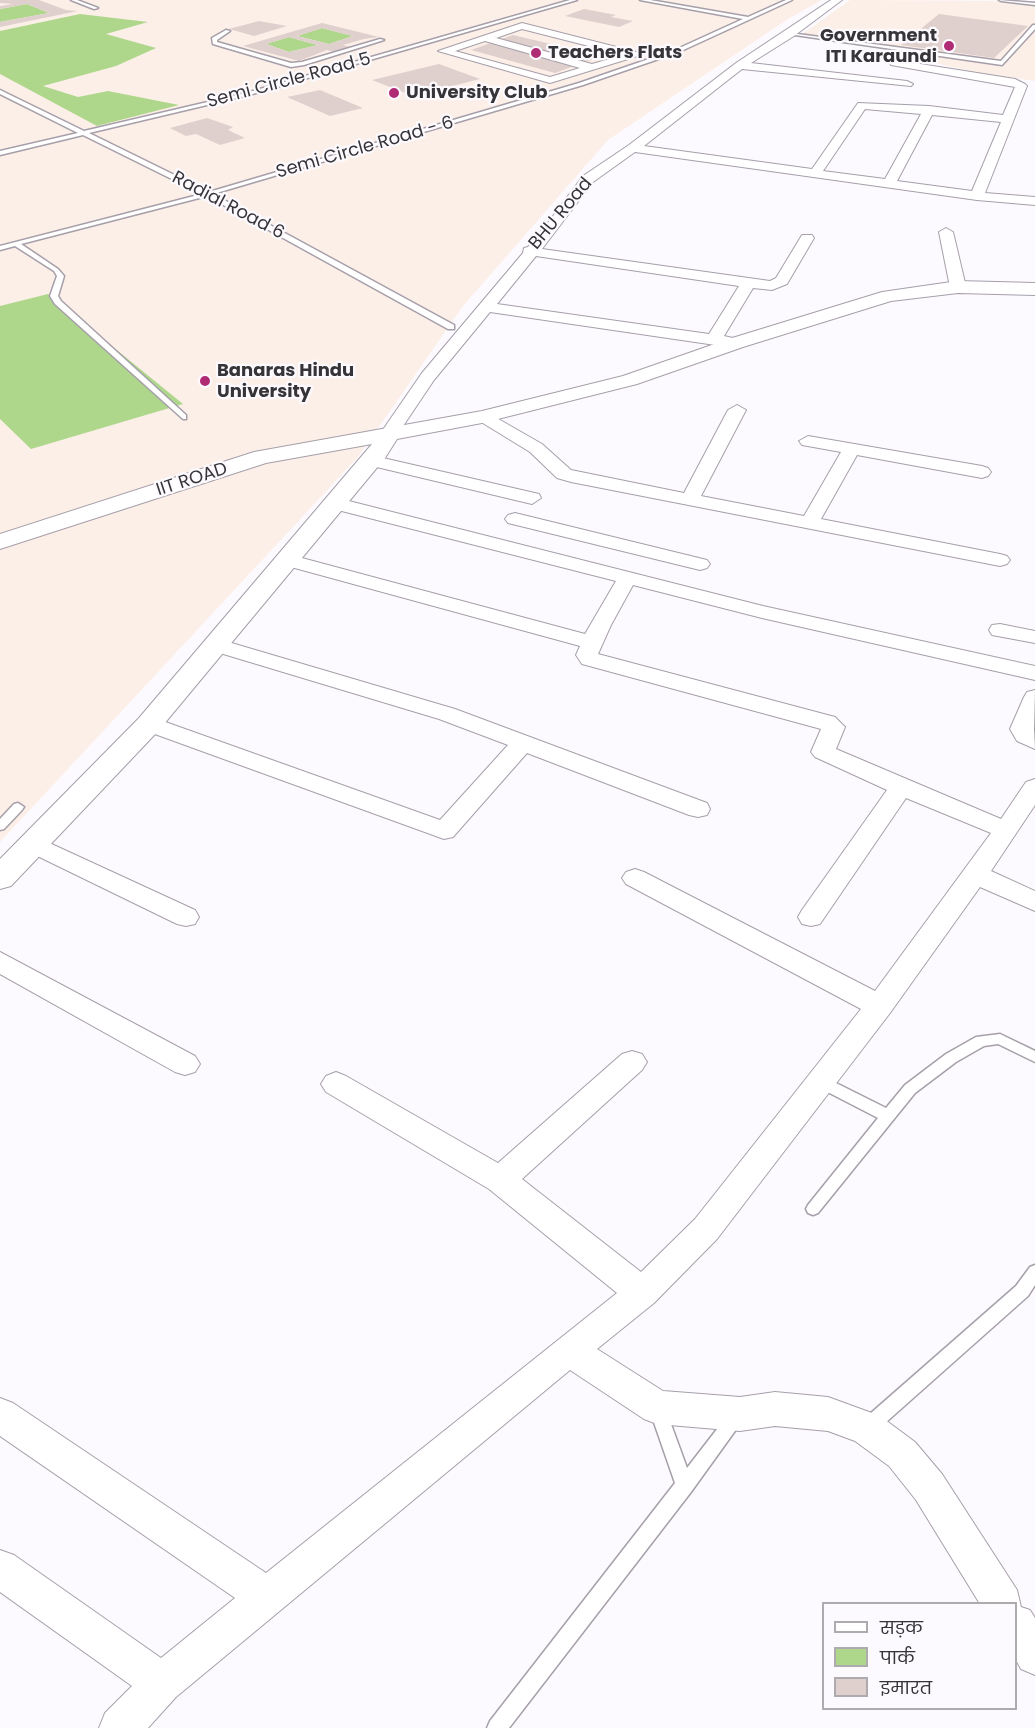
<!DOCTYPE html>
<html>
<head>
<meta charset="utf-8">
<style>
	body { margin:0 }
	#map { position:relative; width:1035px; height:1728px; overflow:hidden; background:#fdfaff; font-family:Poppins,"Noto Sans Devanagari",sans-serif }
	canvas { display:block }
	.legend { position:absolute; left:822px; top:1602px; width:195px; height:108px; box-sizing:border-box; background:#fdfaff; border:2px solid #aeabaf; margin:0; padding:8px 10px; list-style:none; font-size:18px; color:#373438 }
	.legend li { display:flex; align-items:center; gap:12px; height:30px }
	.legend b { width:30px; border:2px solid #aeabaf }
</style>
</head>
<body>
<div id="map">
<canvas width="1035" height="1728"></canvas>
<ul class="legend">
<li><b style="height:8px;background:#fff"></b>सड़क</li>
<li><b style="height:16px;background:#aed78c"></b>पार्क</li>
<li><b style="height:16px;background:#dfd0cd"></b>इमारत</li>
</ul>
</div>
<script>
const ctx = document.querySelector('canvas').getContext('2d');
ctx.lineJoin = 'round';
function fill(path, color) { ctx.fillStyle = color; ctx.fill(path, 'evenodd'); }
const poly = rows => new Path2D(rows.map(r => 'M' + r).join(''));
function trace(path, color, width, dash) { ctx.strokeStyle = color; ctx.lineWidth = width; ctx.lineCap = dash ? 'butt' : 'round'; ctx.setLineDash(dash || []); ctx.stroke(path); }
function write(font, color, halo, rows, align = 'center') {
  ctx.font = font + ' Poppins,sans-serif'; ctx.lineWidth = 4.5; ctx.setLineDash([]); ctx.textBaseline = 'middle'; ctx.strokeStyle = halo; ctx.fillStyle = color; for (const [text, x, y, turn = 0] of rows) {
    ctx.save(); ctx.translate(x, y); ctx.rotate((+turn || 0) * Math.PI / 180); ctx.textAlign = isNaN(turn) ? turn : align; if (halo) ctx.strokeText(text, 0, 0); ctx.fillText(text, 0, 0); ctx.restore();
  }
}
fill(poly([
	[0,0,822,0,788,19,608,140,463,306,358,457,0,842],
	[850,0,1035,1,1035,81,973,72,935,63,928,55,798,37]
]), '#fcefe7');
fill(poly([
	[27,4,49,13,0,22,0,9],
	[80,14,148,22,106,34,156,48,116,66,43,86,78,97,108,91,179,105,97,126,0,74,0,31],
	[322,28,337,32,353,36,329,44,297,36],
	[289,37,303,41,318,45,289,52,266,44],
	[48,294,183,404,31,449,0,419,0,306]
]), '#aed78c');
fill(poly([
	[0,0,39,0,66,10,78,11,0,27,0,22,49,13,27,4,0,9,0,6,13,4,0,3],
	[584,9,616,15,611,17,633,21,619,27,565,16],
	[939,14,1028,26,994,58,901,45],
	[259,21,287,26,254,36,229,29],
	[322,23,379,37,364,39,343,45,350,47,334,52,327,50,299,61,243,46],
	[322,28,337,32,353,36,329,44,297,36],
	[289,37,303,41,318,45,289,52,266,44],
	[513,35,602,56,555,73,471,50],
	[439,64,480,79,413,96,372,80],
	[320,90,363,108,330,116,287,97],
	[207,118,233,127,228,130,245,138,220,145,196,134,186,136,170,128]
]), '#dfd0cd');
const service = poly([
	[71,0,77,0,98,8,94,9,71,0],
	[570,0,577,0,249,95,89,133,209,192,579,83,675,50,743,19,640,0,650,0,748,17,786,0,792,0,679,52,583,85,213,194,454,325,454,329,448,329,207,196,21,244,58,269,64,276,58,296,61,301,186,415,186,419,183,419,55,304,50,296,57,276,54,271,15,246,0,250,0,246,202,194,83,135,0,155,0,151,78,133,0,94,0,90,84,131,246,93,570,0],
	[999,0,1035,3,1035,5,1001,1,999,0],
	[1033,25,1035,25,1035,29,1002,65,788,34,790,33,1001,61,1033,25],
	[226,30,230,31,217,40,217,42,291,63,302,62,380,39,384,40,304,65,291,67,213,44,212,38,226,30],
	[18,803,24,807,22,810,4,829,0,830,0,819,14,804,18,803],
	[1000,1034,1035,1051,1035,1062,998,1044,984,1046,956,1062,915,1093,818,1213,813,1215,808,1213,806,1209,808,1205,878,1118,816,1086,814,1082,816,1078,821,1077,826,1078,886,1108,905,1085,946,1054,976,1037,1000,1034],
	[1035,1265,1035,1285,1028,1296,875,1432,869,1434,863,1432,861,1426,863,1420,1016,1286,1030,1267,1035,1265],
	[658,1403,664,1405,687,1468,731,1411,737,1409,743,1411,745,1417,691,1492,509,1728,487,1728,490,1721,675,1483,650,1411,652,1405,658,1403]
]);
const minor = poly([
	[831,0,842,0,794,36,751,63,907,81,913,84,911,86,742,69,644,146,812,169,858,103,929,106,1003,115,1015,87,891,65,890,63,895,60,1015,79,1025,84,1027,86,985,193,1035,197,1035,205,977,200,635,152,593,182,542,249,770,281,776,278,802,235,812,235,814,238,787,284,772,290,753,288,724,336,742,340,744,343,742,346,736,348,490,312,434,380,395,438,383,438,380,434,422,373,523,253,524,248,528,247,544,228,583,176,629,145,736,63,831,0],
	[865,109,921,114,885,179,823,171,865,109],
	[932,115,1001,122,972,191,897,181,932,115],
	[536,256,739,286,709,334,497,304,536,256],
	[522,23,640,53,641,55,550,83,438,51,522,23],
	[522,29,624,55,592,64,496,38,522,29],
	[485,41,580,68,550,77,455,51,485,41],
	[946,228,953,232,966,287,958,292,950,287,939,232,946,228],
	[737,405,746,410,701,496,804,516,841,452,802,445,799,441,808,436,982,466,988,468,991,472,988,476,982,478,857,455,821,519,1000,554,1007,556,1010,560,1007,564,1000,566,571,482,557,478,530,452,473,417,482,412,488,413,542,444,571,470,684,493,728,410,737,405],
	[370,455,539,494,541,498,532,504,364,464,361,460,364,456,370,455],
	[333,497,763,606,1035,666,1035,680,762,618,633,585,611,625,598,654,835,717,845,727,836,749,1001,819,1026,782,1035,779,1035,805,991,871,1035,891,1035,911,980,887,890,1013,717,1239,654,1303,597,1349,663,1391,740,1397,775,1392,828,1397,880,1416,915,1442,942,1474,1017,1590,1021,1607,1030,1610,1035,1618,1035,1675,1021,1669,1016,1660,1016,1604,980,1604,916,1500,889,1466,855,1441,828,1431,775,1426,740,1431,657,1424,644,1419,570,1370,176,1697,148,1728,99,1728,105,1713,132,1686,0,1592,0,1550,14,1555,161,1658,235,1598,0,1436,0,1398,13,1403,266,1573,617,1293,489,1189,326,1092,321,1084,326,1076,336,1072,346,1076,498,1163,622,1054,632,1051,642,1054,647,1062,642,1070,522,1179,641,1272,695,1219,861,1009,626,884,622,878,626,872,635,869,644,872,875,991,991,833,906,798,820,924,811,926,802,924,798,917,802,910,887,790,815,757,811,752,821,729,582,664,576,655,580,646,280,564,277,560,280,556,287,554,585,634,616,581,326,507,324,503,333,497],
	[515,513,707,560,710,564,707,568,700,570,508,523,505,519,508,515,515,513],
	[1000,624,1035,631,1035,643,992,635,989,630,992,625,1000,624],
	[218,639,455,709,707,803,710,809,707,815,698,817,689,815,527,753,453,837,444,839,141,729,138,724,141,719,157,719,440,820,508,745,439,719,210,650,207,645,210,640,218,639],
	[1035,690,1034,729,1035,749,1017,741,1010,729,1024,697,1027,692,1035,690],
	[32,835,195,910,199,917,195,924,186,926,177,924,23,849,19,843,23,837,32,835],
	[0,952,195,1056,200,1064,195,1072,185,1075,175,1072,0,974,0,952]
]);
const tertiary = poly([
	[958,281,1035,283,1035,295,958,293,891,301,743,347,637,384,482,423,397,439,385,458,159,730,11,886,0,889,0,859,139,718,372,444,266,463,0,549,0,534,254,452,482,411,623,376,729,339,882,292,958,281]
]);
trace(service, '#a69faa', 3);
trace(minor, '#a69faa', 2);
trace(tertiary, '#a69faa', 2);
fill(service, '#fff');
fill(minor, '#fff');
fill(tertiary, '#fff');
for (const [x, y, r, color] of [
	[949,46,6,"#af2b74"],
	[536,53,6,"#af2b74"],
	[394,93,6,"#af2b74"],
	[205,381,6,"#af2b74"]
]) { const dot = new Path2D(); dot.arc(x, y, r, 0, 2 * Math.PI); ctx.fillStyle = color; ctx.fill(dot); trace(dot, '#fdfaff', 2); }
write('bold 18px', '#373438', '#fdfaff', [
	["Government",937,36,"right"],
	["ITI Karaundi",937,57,"right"],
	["Teachers Flats",548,53],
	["University Club",406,93],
	["Banaras Hindu",217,371],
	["University",217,392]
], 'left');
write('18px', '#373438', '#fdfaff', [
	["Semi Circle Road 5",289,81,-15],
	["Semi Circle Road - 6",365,148,-16],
	["Radial Road 6",228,206,28],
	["BHU Road",561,214,-50],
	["IIT ROAD",192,480,-18]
]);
</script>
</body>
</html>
